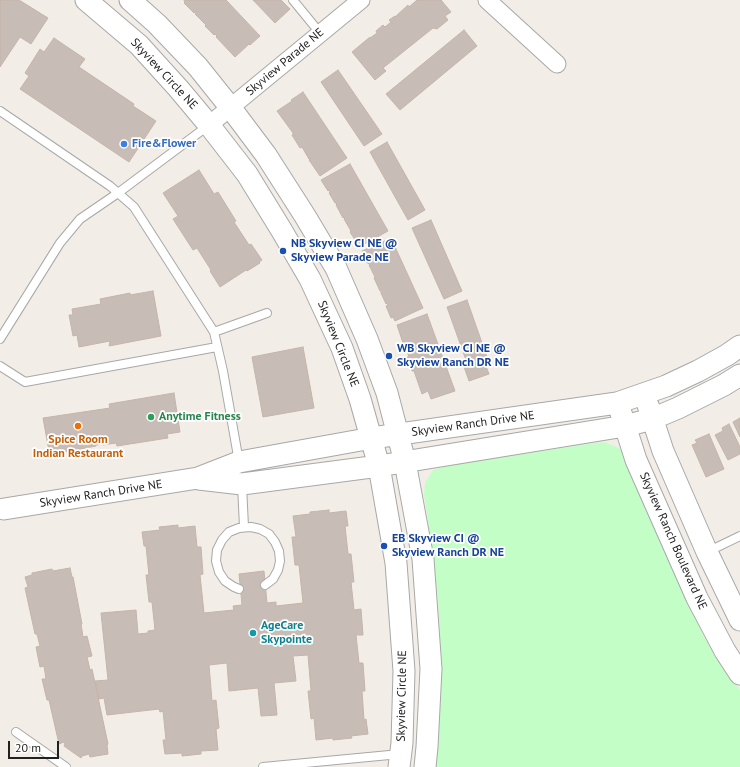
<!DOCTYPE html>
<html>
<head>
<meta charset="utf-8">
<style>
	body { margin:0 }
	#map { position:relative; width:740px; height:767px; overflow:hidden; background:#f2eee7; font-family:"PT Sans",sans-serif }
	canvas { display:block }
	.scale { position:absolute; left:8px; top:741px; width:51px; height:18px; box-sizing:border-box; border:2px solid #212121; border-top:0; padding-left:5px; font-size:12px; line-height:14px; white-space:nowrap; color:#212121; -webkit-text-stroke:3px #fff; paint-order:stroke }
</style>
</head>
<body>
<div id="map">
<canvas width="740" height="767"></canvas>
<div class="scale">20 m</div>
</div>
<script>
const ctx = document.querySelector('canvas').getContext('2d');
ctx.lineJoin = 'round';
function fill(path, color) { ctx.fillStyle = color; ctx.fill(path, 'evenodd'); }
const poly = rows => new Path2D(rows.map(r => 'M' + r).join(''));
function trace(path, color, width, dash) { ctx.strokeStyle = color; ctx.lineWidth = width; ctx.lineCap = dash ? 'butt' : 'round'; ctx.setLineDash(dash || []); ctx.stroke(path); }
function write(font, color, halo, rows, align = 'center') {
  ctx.font = font + ' "PT Sans",sans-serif'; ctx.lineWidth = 3.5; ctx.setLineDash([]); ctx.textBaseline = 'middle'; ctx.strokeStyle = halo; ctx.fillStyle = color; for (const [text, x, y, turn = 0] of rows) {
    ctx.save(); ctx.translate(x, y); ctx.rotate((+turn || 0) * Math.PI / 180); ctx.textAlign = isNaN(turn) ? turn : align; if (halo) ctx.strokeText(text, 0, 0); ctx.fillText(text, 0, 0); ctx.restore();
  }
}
fill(poly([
	[604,442,619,448,626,456,681,586,703,635,740,690,740,767,436,767,442,676,438,598,427,513,424,495,425,483,433,470,450,465,587,444]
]), '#c3fec6');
const building = poly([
	[0,0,19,0,48,18,31,44,20,37,0,67,0,0],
	[184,0,226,0,260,36,250,45,249,44,235,57,216,37,217,36,215,34,214,35,205,26,206,25,195,14,196,14,195,12,194,13,184,3,185,2,184,0],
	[253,0,281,0,290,9,275,23,253,0],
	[417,0,441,0,451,12,445,16,448,20,437,29,433,28,383,68,386,71,375,80,352,52,370,37,370,38,377,33,376,31,383,25,385,27,391,22,389,20,395,16,395,17,408,5,409,7,417,0],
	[464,30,477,46,400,110,386,94,464,30],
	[54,38,85,59,79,67,134,104,133,106,156,121,129,162,20,89,29,76,25,73,40,49,44,52,54,38],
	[338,70,382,134,364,146,321,82,338,70],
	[303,92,347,158,320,176,309,160,310,159,310,158,309,159,302,147,300,148,292,135,293,135,293,133,277,111,292,101,291,100,303,92],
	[387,142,425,210,408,220,370,152,387,142],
	[350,164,388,231,361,246,359,242,357,243,350,232,351,231,344,219,345,218,344,217,343,218,336,205,337,204,336,203,335,203,329,193,330,192,329,190,328,191,321,180,350,164],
	[199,170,214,194,218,192,236,221,234,222,249,245,251,244,262,260,259,262,260,263,247,271,246,270,220,287,210,271,211,270,197,248,193,250,173,219,178,216,163,193,199,170],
	[431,220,462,291,444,299,412,228,431,220],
	[391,238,423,308,395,321,393,317,391,318,386,306,388,305,387,303,386,304,381,293,381,290,380,291,374,278,375,277,369,265,370,265,368,263,367,263,362,251,391,238],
	[153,291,161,336,109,346,110,341,79,347,77,335,73,336,69,315,73,315,72,309,101,304,100,299,130,293,130,295,153,291],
	[467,300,488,360,484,361,489,374,469,381,463,364,467,363,447,307,467,300],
	[427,314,455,391,431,399,428,391,422,394,414,371,412,371,407,357,409,357,404,343,403,343,397,325,427,314],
	[303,347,314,408,263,417,252,357,303,347],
	[174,393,180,432,167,434,168,438,117,446,116,443,103,445,103,444,96,445,96,446,65,452,65,449,49,451,43,418,110,408,109,404,174,393],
	[740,418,740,437,733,422,740,418],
	[729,424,740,447,740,454,728,460,715,435,723,431,722,428,729,424],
	[709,434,724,469,706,477,692,445,697,443,695,440,709,434],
	[329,510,329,513,346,511,348,526,345,526,348,554,351,554,354,582,351,582,354,610,361,609,363,635,356,635,359,663,363,663,365,691,362,691,364,720,366,719,368,734,351,736,352,738,333,740,333,738,316,740,314,718,311,719,308,691,311,691,308,655,293,656,296,681,274,683,277,715,261,716,258,688,229,691,227,663,209,665,212,701,216,700,219,728,216,729,218,750,201,751,201,754,182,756,182,753,165,754,163,740,166,740,163,711,160,712,159,709,107,715,104,698,99,699,95,681,108,680,101,613,136,610,138,634,148,633,148,631,155,630,152,602,149,602,146,575,149,575,146,546,144,546,142,532,160,530,159,527,178,525,178,528,195,526,197,547,201,547,203,574,200,575,204,613,234,610,233,606,242,605,239,574,264,571,267,603,276,602,276,606,303,603,299,565,295,565,292,537,296,537,293,516,310,514,310,512,329,510],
	[70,568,72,577,73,577,82,624,81,624,83,637,87,636,92,656,87,657,90,670,92,669,108,744,107,745,108,754,90,757,89,754,82,756,81,758,64,746,65,744,64,742,59,744,49,700,47,700,42,679,46,679,44,666,40,667,36,647,40,646,37,634,35,634,25,588,28,587,25,577,32,575,32,573,52,569,53,571,70,568]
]);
fill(building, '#c7bdb6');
trace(building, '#c5b4a8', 1);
const service = poly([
	[293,0,320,33],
	[0,111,110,186,134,207,214,332,223,371,239,462],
	[214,332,267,313],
	[0,339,60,243,80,219,118,193,209,125],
	[0,366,25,382,217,347],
	[242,485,244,527],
	[707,552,740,536],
	[239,589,234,587,225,581,219,572,216,561,217,550,222,540,229,532,239,528,251,527,260,529,269,534,275,542,279,551,280,561,278,570,273,579,265,585],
	[16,732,66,767],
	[263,767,400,754]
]);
const minor = poly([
	[487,0,557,64],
	[209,125,361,0]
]);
const tertiary = poly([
	[86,0,139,45,178,88,209,125,247,174,282,231,310,279,342,348,360,399,379,466,396,563,404,671,402,743,399,767],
	[130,0,157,24,198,67,230,107,266,155,305,216,336,268,367,339,387,393,405,462,423,559,431,669,427,747,425,767],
	[648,405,663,451,707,552,740,620],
	[621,413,636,460,697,598,725,651,740,674],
	[199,479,242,484,379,466,625,426,652,419,678,408,724,385,740,375],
	[4,509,198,478,239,462,372,438,617,403,666,386,698,371,727,355,740,346]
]);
trace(service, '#a8a8a8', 10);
trace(minor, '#a8a8a8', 19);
trace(tertiary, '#a8a8a8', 23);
trace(service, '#fff', 8);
trace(minor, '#fff', 17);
trace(tertiary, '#fff', 21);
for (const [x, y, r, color] of [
	[124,144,4,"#3f7fe0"],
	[283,251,4,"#1a4fb4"],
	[389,356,4,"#1a4fb4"],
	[151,417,4,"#2e9e5b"],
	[78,426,4,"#e8710a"],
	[384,546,4,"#1a4fb4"],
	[253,633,4,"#0f9aa8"]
]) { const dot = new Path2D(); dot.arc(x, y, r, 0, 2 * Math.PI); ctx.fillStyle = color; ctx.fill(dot); trace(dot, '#fff', 1.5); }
write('12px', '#212121', '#fff', [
	["Skyview Parade NE",285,62,-40],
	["Skyview Circle NE",164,74,47],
	["Skyview Circle NE",338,344,68],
	["Skyview Ranch Drive NE",473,424,-8],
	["Skyview Ranch Drive NE",101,494,-9],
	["Skyview Ranch Boulevard NE",673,541,66],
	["Skyview Circle NE",402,696,-89]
]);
write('bold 12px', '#366cbe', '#fff', [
	["Fire&Flower",132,144]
], 'left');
write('bold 12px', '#164399', '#fff', [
	["NB Skyview CI NE @",291,244],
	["Skyview Parade NE",291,258],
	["WB Skyview CI NE @",397,349],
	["Skyview Ranch DR NE",397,363],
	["EB Skyview CI @",392,539],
	["Skyview Ranch DR NE",392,553]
], 'left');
write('bold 12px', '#27864d', '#fff', [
	["Anytime Fitness",159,417]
], 'left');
write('bold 12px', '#c56008', '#fff', [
	["Spice Room",78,440],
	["Indian Restaurant",78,454]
]);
write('bold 12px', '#0d838f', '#fff', [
	["AgeCare",261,626],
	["Skypointe",261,640]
], 'left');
</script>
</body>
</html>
